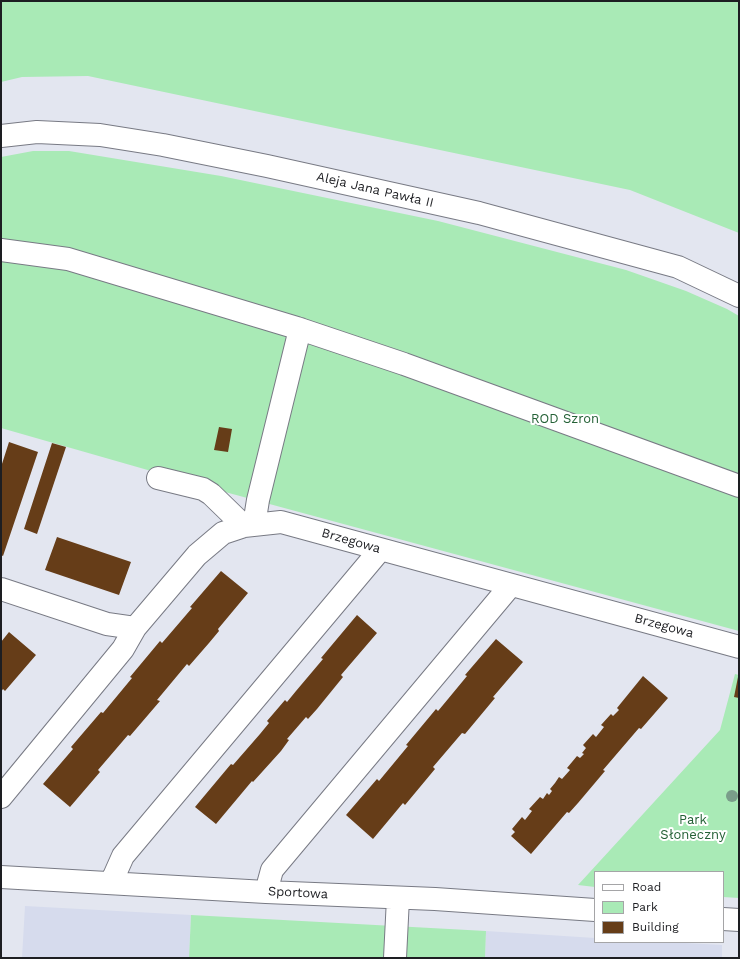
<!DOCTYPE html>
<html>
<head>
<meta charset="utf-8">
<style>
	body { margin:0 }
	#map { position:relative; width:740px; height:959px; overflow:hidden; background:#e3e6f0; font-family:"Work Sans",sans-serif }
	canvas { display:block }
	.frame { position:absolute; inset:0; border:2px solid #1d1e22; pointer-events:none }
	.legend { position:absolute; left:594px; top:871px; width:130px; height:72px; box-sizing:border-box; background:#fff; border:1px solid #a5a5a7; margin:0; padding:5px 7px; list-style:none; font-size:12px; color:#1d1e22 }
	.legend li { display:flex; align-items:center; gap:8px; height:20px }
	.legend b { width:20px; border:1px solid #a5a5a7 }
</style>
</head>
<body>
<div id="map">
<canvas width="740" height="959"></canvas>
<div class="frame"></div>
<ul class="legend">
<li><b style="height:5px;background:#fff"></b>Road</li>
<li><b style="height:11px;background:#a9eab6"></b>Park</li>
<li><b style="height:11px;background:#663d18"></b>Building</li>
</ul>
</div>
<script>
const ctx = document.querySelector('canvas').getContext('2d');
ctx.lineJoin = 'round';
function fill(path, color) { ctx.fillStyle = color; ctx.fill(path, 'evenodd'); }
const poly = rows => new Path2D(rows.map(r => 'M' + r).join(''));
function trace(path, color, width, dash) { ctx.strokeStyle = color; ctx.lineWidth = width; ctx.lineCap = dash ? 'butt' : 'round'; ctx.setLineDash(dash || []); ctx.stroke(path); }
function write(font, color, halo, rows, align = 'center') {
  ctx.font = font + ' "Work Sans",sans-serif'; ctx.lineWidth = 4; ctx.setLineDash([]); ctx.textBaseline = 'middle'; ctx.strokeStyle = halo; ctx.fillStyle = color; for (const [text, x, y, turn = 0] of rows) {
    ctx.save(); ctx.translate(x, y); ctx.rotate((+turn || 0) * Math.PI / 180); ctx.textAlign = isNaN(turn) ? turn : align; if (halo) ctx.strokeText(text, 0, 0); ctx.fillText(text, 0, 0); ctx.restore();
  }
}
fill(poly([
	[25,906,191,915,189,958,22,958],
	[486,931,595,938,595,942,667,942,722,945,722,958,485,958]
]), '#d6dbed');
fill(poly([
	[1,1,739,1,739,233,630,190,88,76,22,77,1,82],
	[33,151,69,151,221,176,438,221,626,270,686,291,727,309,739,316,739,631,214,489,1,428,1,157],
	[735,674,739,675,739,898,723,897,723,872,595,872,595,887,578,885,720,730],
	[191,915,486,931,485,958,189,958]
]), '#a9eab6');
fill(poly([
	[219,427,232,429,228,452,214,450],
	[9,442,38,452,3,556,1,555,1,467],
	[52,443,66,447,37,534,24,529],
	[57,537,131,562,119,595,45,570],
	[221,571,248,593,218,629,219,631,209,643,189,666,187,664,157,700,160,701,130,736,128,735,98,770,100,772,70,807,43,784,73,749,71,747,101,712,103,713,132,678,130,677,160,641,162,643,192,608,190,607],
	[357,615,377,633,341,675,343,677,317,709,308,719,306,717,287,739,289,740,281,751,253,782,252,781,216,824,195,807,231,764,233,765,260,734,269,723,267,721,285,700,287,702,296,691,323,659,321,658],
	[9,632,36,655,5,691,3,689,1,692,1,642],
	[496,639,523,662,493,697,495,698,465,734,462,733,433,767,435,769,405,805,403,803,373,839,346,815,377,779,379,781,408,746,406,745,436,709,438,711,448,699,467,676,465,675],
	[643,676,668,698,641,729,639,728,603,770,605,771,578,803,569,813,567,812,531,854,511,836,515,832,512,829,522,817,525,820,532,811,529,809,540,797,543,799,547,793,549,795,552,791,550,789,555,783,559,777,562,779,570,770,567,768,577,756,580,758,584,754,582,753,586,748,583,745,593,734,596,737,604,727,601,725,611,714,613,716,619,710,617,708],
	[738,677,739,677,739,698,734,697]
]), '#663d18');
const minor = poly([
	[1,136,37,132,100,135,163,145,267,166,479,213,678,267,739,296],
	[1,250,68,259,297,328,404,364,739,486],
	[158,478,203,489,211,494,244,526],
	[254,525,258,500,300,329],
	[1,589,107,624,135,628],
	[1,797,123,649,135,628,197,555,223,533,244,526,281,522,739,647],
	[1,877,266,892,435,899,595,910],
	[111,883,123,856,380,550],
	[266,892,272,870,511,585],
	[723,919,739,920],
	[395,958,398,898]
]);
trace(minor, '#787a84', 24);
trace(minor, '#fff', 22);
ctx.fillStyle = '#7a9d8a';
for (const [x, y] of [
	[732,796]
]) { ctx.beginPath(); ctx.arc(x, y, 6, 0, 2 * Math.PI); ctx.fill(); }
write('13px', '#1d1e22', '#fff', [
	["Aleja Jana Pawła II",375,190,13],
	["Brzegowa",351,541,16],
	["Brzegowa",664,626,15],
	["Sportowa",298,893,3]
]);
write('13px', '#246136', '#fff', [
	["ROD Szron",565,419],
	["Park",693,820],
	["Słoneczny",693,835]
]);
</script>
</body>
</html>
